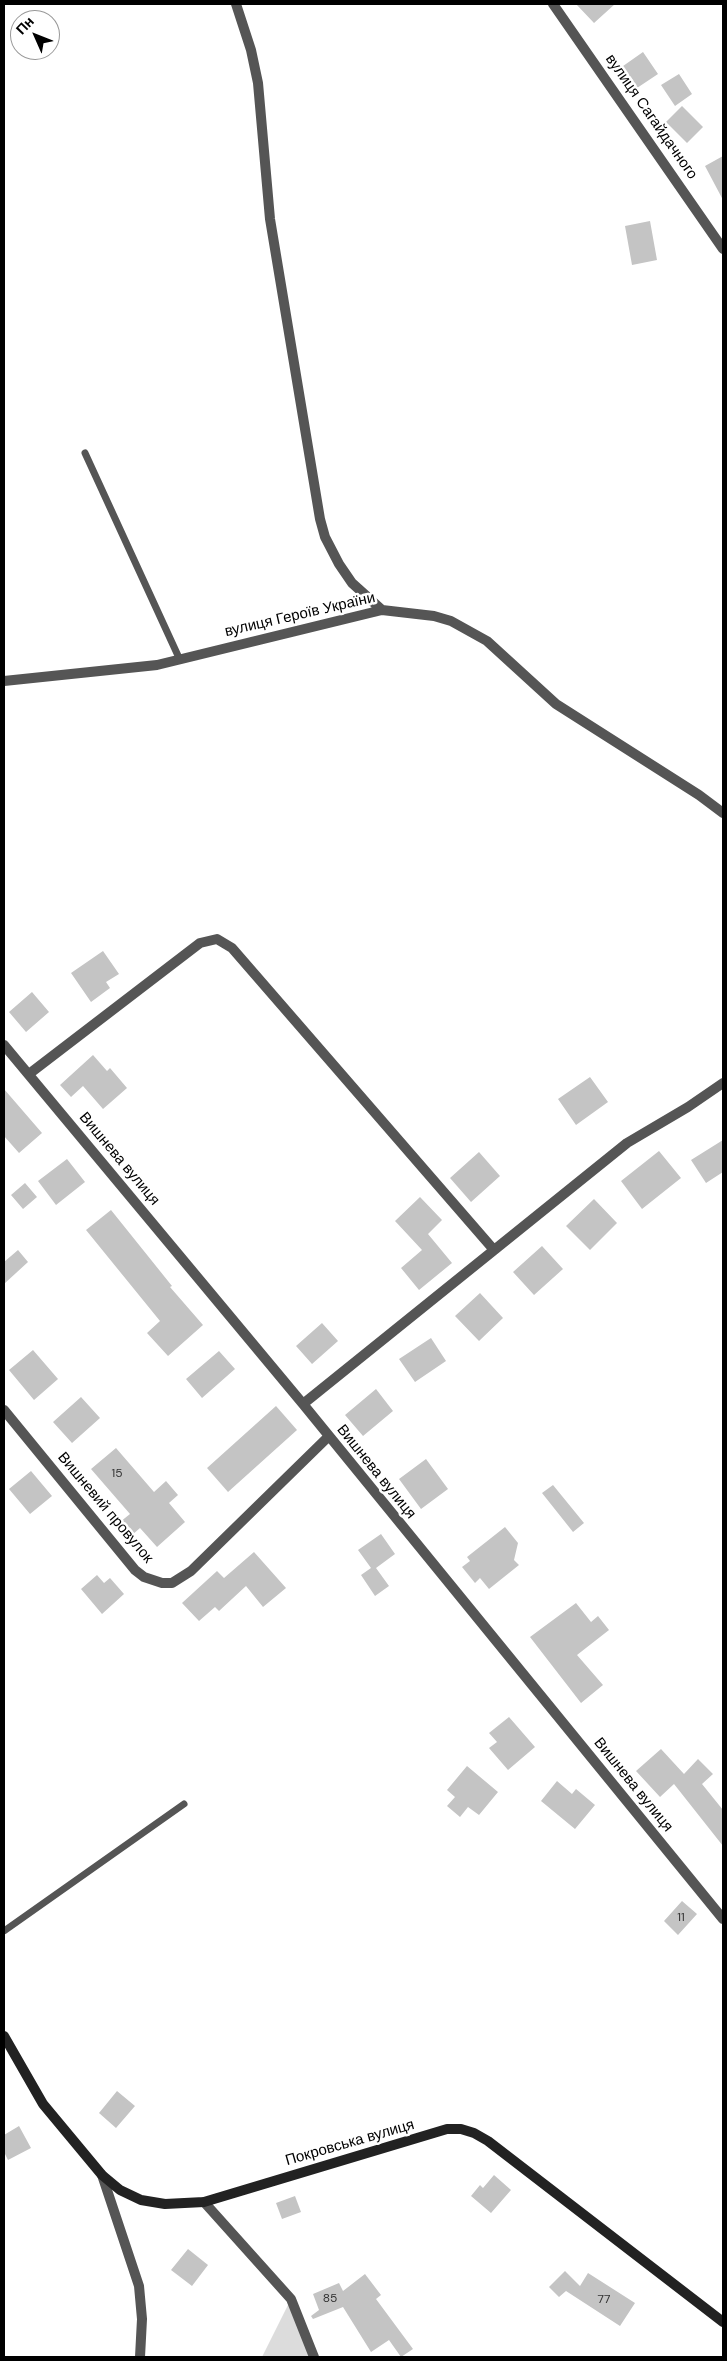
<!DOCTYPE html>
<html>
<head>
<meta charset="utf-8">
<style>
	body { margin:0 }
	#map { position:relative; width:727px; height:2361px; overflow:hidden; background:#fff; font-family:"DM Sans",sans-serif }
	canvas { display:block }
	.frame { position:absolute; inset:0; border:5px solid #000; pointer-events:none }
	.north { position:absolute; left:10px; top:10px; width:50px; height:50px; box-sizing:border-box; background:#fff; border:1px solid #999; border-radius:50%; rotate:314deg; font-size:14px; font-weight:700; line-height:20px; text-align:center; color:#000 }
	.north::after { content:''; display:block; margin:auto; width:18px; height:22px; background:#000; clip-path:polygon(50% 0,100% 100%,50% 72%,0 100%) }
</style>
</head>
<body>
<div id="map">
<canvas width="727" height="2361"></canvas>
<div class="frame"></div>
<div class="north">Пн</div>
</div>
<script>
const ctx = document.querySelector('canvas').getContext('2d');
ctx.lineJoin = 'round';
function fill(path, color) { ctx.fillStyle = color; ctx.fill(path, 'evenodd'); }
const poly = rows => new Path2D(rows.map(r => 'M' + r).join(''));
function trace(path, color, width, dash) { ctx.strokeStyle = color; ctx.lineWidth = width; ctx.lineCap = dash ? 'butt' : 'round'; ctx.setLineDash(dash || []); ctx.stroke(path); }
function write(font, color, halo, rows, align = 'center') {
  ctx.font = font + ' "DM Sans",sans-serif'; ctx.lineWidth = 5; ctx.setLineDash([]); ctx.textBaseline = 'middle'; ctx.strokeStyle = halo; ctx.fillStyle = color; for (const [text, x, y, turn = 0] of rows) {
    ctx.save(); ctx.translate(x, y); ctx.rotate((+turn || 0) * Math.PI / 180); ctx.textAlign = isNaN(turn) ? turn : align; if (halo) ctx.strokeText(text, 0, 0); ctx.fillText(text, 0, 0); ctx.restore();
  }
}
fill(poly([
	[291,2299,314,2357,262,2357]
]), '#dcdcdc');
fill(poly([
	[576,4,615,4,594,23],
	[643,52,658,74,631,92,616,71],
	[679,74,692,94,675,106,661,85],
	[682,106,703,127,687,143,666,122],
	[723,156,723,200,705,166],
	[650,221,657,260,632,265,625,226],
	[103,951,119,974,106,982,110,988,91,1002,71,973],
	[32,992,49,1012,26,1032,9,1012],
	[93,1055,107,1071,110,1068,127,1088,103,1109,83,1086,71,1097,60,1085],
	[590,1077,608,1102,576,1125,558,1099],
	[4,1089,42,1133,19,1153,4,1136],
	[723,1140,723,1172,706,1183,691,1160],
	[659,1151,681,1178,642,1209,621,1181],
	[479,1152,500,1176,471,1202,450,1178],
	[67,1159,85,1182,56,1205,38,1181],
	[25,1183,37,1197,23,1209,11,1195],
	[420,1197,442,1220,428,1234,452,1263,419,1290,401,1268,422,1250,395,1221],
	[594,1199,617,1223,590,1250,566,1226],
	[111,1210,172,1286,170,1287,203,1325,168,1356,147,1333,160,1321,86,1230],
	[542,1246,563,1269,534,1295,513,1272],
	[18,1250,28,1262,4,1284,4,1262],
	[480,1293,503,1318,479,1341,455,1316],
	[322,1323,338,1341,312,1364,296,1346],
	[431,1338,446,1361,415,1382,399,1359],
	[33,1350,58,1379,34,1400,9,1370],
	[219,1351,235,1369,202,1398,186,1379],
	[376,1389,393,1411,363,1436,345,1415],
	[81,1397,100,1418,72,1443,53,1422],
	[276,1406,297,1430,228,1492,207,1468],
	[116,1448,154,1492,166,1481,178,1495,169,1503,185,1522,157,1547,140,1528,132,1535,120,1522,130,1514,91,1469],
	[426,1459,448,1489,421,1509,399,1479],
	[31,1471,52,1496,30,1514,9,1489],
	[553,1485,584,1523,573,1532,542,1493],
	[505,1527,518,1543,514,1560,519,1565,489,1589,480,1578,475,1583,462,1567,470,1561,467,1557],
	[381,1534,395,1554,376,1568,389,1586,375,1596,361,1575,371,1568,358,1550],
	[254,1552,286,1588,263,1607,246,1586,219,1611,215,1607,199,1621,182,1603,217,1571,224,1578],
	[97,1575,104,1583,110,1578,124,1594,102,1614,81,1589],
	[576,1603,591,1622,598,1616,609,1630,577,1655,603,1685,581,1703,530,1637],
	[509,1717,535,1747,508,1770,489,1748,497,1742,489,1733],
	[661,1749,684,1774,698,1759,713,1774,702,1784,723,1810,723,1846,674,1784,660,1797,636,1771],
	[467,1766,498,1792,479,1815,468,1807,460,1817,447,1806,455,1797,447,1790],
	[557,1781,572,1794,576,1789,595,1805,575,1829,541,1801],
	[682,1901,697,1914,678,1935,664,1921],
	[117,2091,135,2106,116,2128,99,2113],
	[19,2126,31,2148,8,2160,4,2152,4,2135],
	[494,2175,511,2190,491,2213,471,2196,480,2185,483,2188],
	[295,2196,301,2212,282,2219,276,2203],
	[188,2249,208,2265,192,2286,171,2270],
	[565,2271,580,2286,588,2273,635,2303,620,2326,566,2291,559,2297,549,2287],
	[365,2274,381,2295,376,2299,413,2349,401,2357,389,2340,371,2352,343,2307,313,2319,311,2316,319,2310,313,2294,339,2283,343,2291]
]), '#c4c4c4');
trace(poly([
	[85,453,180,660],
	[4,1931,184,1804]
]), '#555', 7);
trace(poly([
	[236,4,251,50,258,83,270,219,320,519,325,537,339,564,352,583,382,610],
	[553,4,723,249],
	[4,681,157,665,382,610,434,616,451,621,487,641,556,704,699,795,723,813],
	[4,1045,303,1404,723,1919],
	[29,1074,200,943,217,939,232,948,494,1250],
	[303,1404,627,1143,688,1107,723,1083],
	[4,1410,135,1570,144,1577,162,1583,172,1583,191,1571,328,1437],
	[102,2175,139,2286,142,2319,140,2357],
	[204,2202,291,2299,314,2357]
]), '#555', 10);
trace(poly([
	[4,2036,43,2104,102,2175,120,2190,141,2200,165,2204,204,2202,447,2129,461,2129,474,2133,488,2141,723,2322]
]), '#222', 10);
write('12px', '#313131', null, [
	["15",117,1474],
	["11",681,1918],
	["85",330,2299],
	["77",604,2300]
]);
write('15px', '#000', '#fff', [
	["вулиця Сагайдачного",651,117,55],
	["вулиця Героїв України",300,615,-13],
	["Вишнева вулиця",119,1159,50],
	["Вишнева вулиця",376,1472,51],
	["Вишневий провулок",105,1508,50],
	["Вишнева вулиця",633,1785,51],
	["Покровська вулиця",350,2143,-16]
]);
</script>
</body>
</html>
